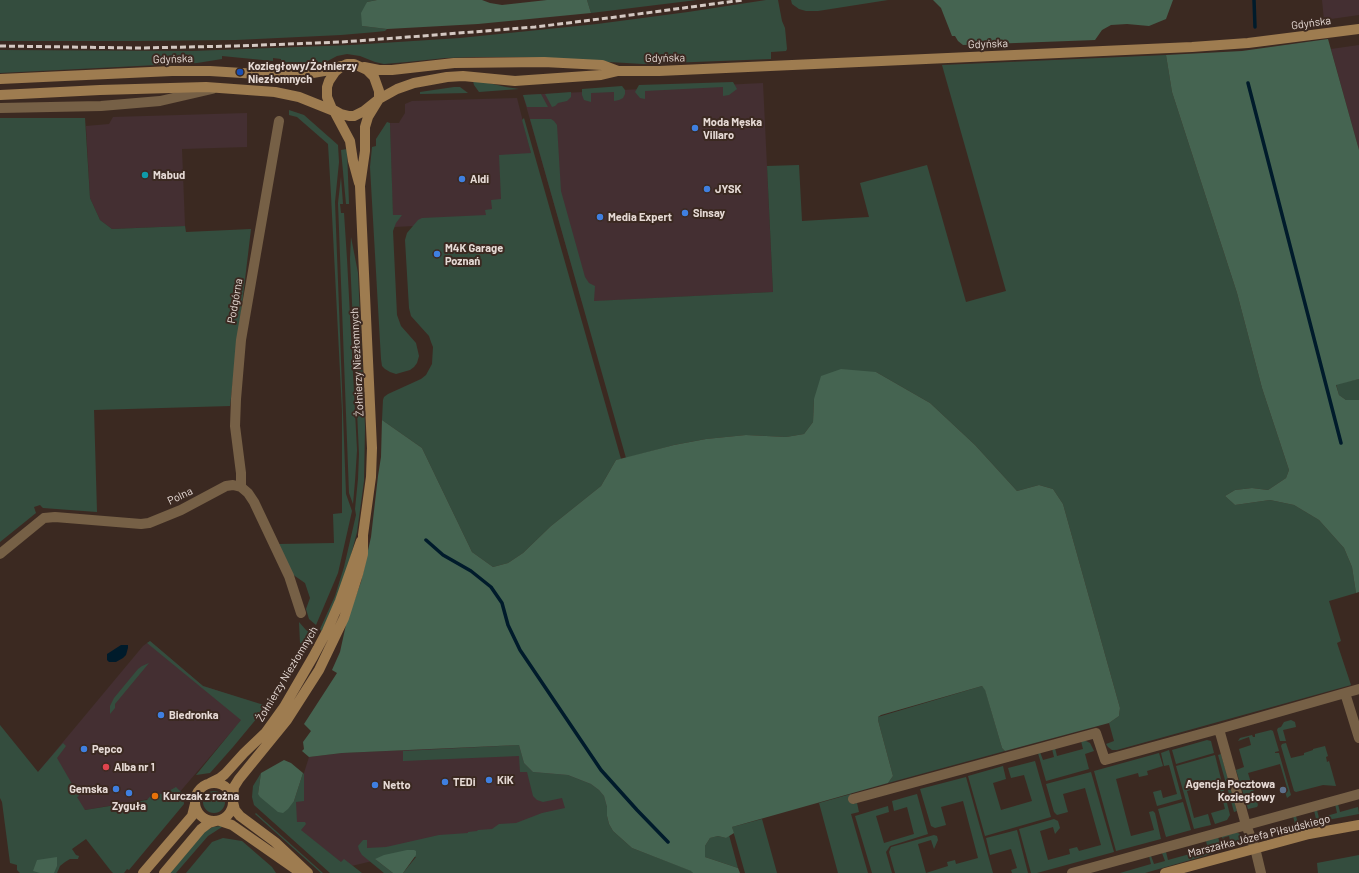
<!DOCTYPE html>
<html>
<head>
<meta charset="utf-8">
<style>
	body { margin:0 }
	canvas { display:block; background:#3b2921 }
</style>
</head>
<body>
<canvas width="1359" height="873"></canvas>
<script>
const ctx = document.querySelector('canvas').getContext('2d');
ctx.lineJoin = 'round';
function fill(path, color) { ctx.fillStyle = color; ctx.fill(path, 'evenodd'); }
const poly = rows => new Path2D(rows.map(r => 'M' + r).join(''));
function trace(path, color, width, dash) { ctx.strokeStyle = color; ctx.lineWidth = width; ctx.lineCap = dash ? 'butt' : 'round'; ctx.setLineDash(dash || []); ctx.stroke(path); }
function write(font, color, halo, rows, align = 'center') {
  ctx.font = font + ' Barlow,sans-serif'; ctx.lineWidth = 4; ctx.setLineDash([]); ctx.textBaseline = 'middle'; ctx.strokeStyle = halo; ctx.fillStyle = color; for (const [text, x, y, turn = 0] of rows) {
    ctx.save(); ctx.translate(x, y); ctx.rotate((+turn || 0) * Math.PI / 180); ctx.textAlign = isNaN(turn) ? turn : align; if (halo) ctx.strokeText(text, 0, 0); ctx.fillText(text, 0, 0); ctx.restore();
  }
}
fill(poly([
	[1322,0,1359,0,1359,15,1324,20],
	[1359,45,1359,150,1331,49],
	[763,83,773,292,582,302,523,95],
	[517,98,531,153,524,221,393,227,390,123,399,123,400,121,405,113,405,104,412,101],
	[247,113,247,147,182,149,185,226,112,229,100,220,90,198,86,126,109,124,113,117],
	[150,641,203,686,256,703,178,794,85,810,38,772,143,646],
	[519,745,628,801,347,867,289,821,309,757,342,753]
]), '#442f32');
fill(poly([
	[0,0,377,0,367,2,362,26,387,29,385,31,376,32,341,35,236,40,138,41,0,41],
	[587,0,697,0,591,13],
	[766,0,778,0,782,21,785,28,787,49,786,51,771,52,771,59,643,64,526,57,475,57,445,58,407,62,384,64,375,62,360,56,347,54,337,56,322,64,303,67,303,64,281,62,281,59,273,58,273,61,222,56,222,59,197,63,0,73,0,50,192,51,351,45,460,38,597,24,688,12],
	[789,0,888,0,818,11,806,11,799,9,792,4,791,0],
	[1166,55,1172,92,1237,293,1262,388,1289,470,1286,478,1268,490,1252,488,1235,490,1225,496,1235,505,1270,500,1294,505,1319,520,1344,548,1352,567,1356,593,1329,601,1341,641,1337,643,1351,685,1117,750,1112,750,1108,747,1106,744,1114,741,1109,723,1119,716,1120,708,1063,504,1053,489,1039,485,1017,491,975,445,930,403,876,372,814,399,813,422,804,434,786,437,746,435,706,439,674,445,626,458,530,119,551,119,554,121,557,125,561,191,585,277,589,283,595,286,594,301,773,292,767,166,799,165,802,221,869,217,860,183,927,165,966,302,1006,291,942,65],
	[475,80,506,87,519,89,479,92,474,85,473,81],
	[733,82,737,89,729,95,723,96,723,87,645,91,645,99,640,98,635,92,639,85],
	[622,86,625,90,625,94,623,98,619,100,614,101,614,92,591,93,591,102,584,100,582,95,582,89],
	[454,87,460,87,468,93,420,94,420,92],
	[571,92,571,97,567,101,558,103,555,106,552,107,545,94],
	[541,94,548,107,527,107,523,95],
	[289,110,304,115,338,145,339,162,335,202,346,494,352,511,338,573,316,625,309,619,306,609,310,598,305,583,292,574,279,544,334,543,333,514,342,513,342,411,331,195,328,144,297,117,289,115],
	[0,118,85,118,90,198,100,220,112,229,185,226,186,232,251,229,230,406,94,410,97,512,43,508,40,505,34,507,36,513,0,542],
	[524,118,621,459,616,460,601,486,551,526,523,553,508,563,493,567,472,552,422,448,382,420,383,400,384,397,388,394,421,379,426,375,432,364,433,347,431,342,429,336,411,316,409,308,405,240,407,233,418,220,422,218,486,215,485,210,492,209,491,200,501,199,499,155,531,153,522,120],
	[387,122,390,123,393,215,402,215,396,223,393,231,397,315,401,326,416,343,419,356,417,363,414,367,410,370,396,374,390,372,385,369,382,366,381,359,370,167,372,147,376,146,376,139],
	[347,149,349,204,346,204,341,150],
	[341,177,343,204,340,204,341,213,344,213,347,259,357,450,355,481,353,504,349,493,338,203],
	[351,237,358,273,365,427,364,481,357,532,348,567,337,598,322,632,320,629,335,596,344,567,356,515,355,509,358,479,359,454,350,259],
	[1359,379,1359,400,1346,400,1339,395,1336,384],
	[299,622,306,630,312,634,306,646,300,643],
	[150,641,203,686,267,706,233,747,210,773,196,775,241,720,147,643],
	[149,663,115,704,115,708,110,714,110,706,114,698,138,669,142,666],
	[982,686,985,689,1002,748,1005,751,888,783,893,776,878,720,878,717],
	[1291,720,1295,722,1296,727,1283,730,1286,741,1280,741,1277,730,1278,728,1281,727,1284,722],
	[0,725,38,772,63,743,66,746,57,758,79,796,77,797,85,810,147,800,153,793,161,794,167,792,176,787,183,794,184,804,129,870,127,869,124,873,113,873,111,871,86,839,72,849,76,855,79,856,78,859,70,859,65,862,60,866,57,873,20,873,17,870,17,865,10,863,2,802,0,798],
	[1271,730,1273,731,1279,751,1275,752,1275,753,1279,753,1291,795,1287,798,1285,792,1288,791,1280,764,1248,773,1258,805,1257,807,1248,809,1236,770,1244,767,1239,749,1251,745,1249,737,1238,741,1240,738,1252,735,1253,737,1255,737,1255,734],
	[1207,740,1211,741,1214,753,1176,764,1172,750],
	[1081,741,1086,741,1090,743,1094,751,1085,754,1089,769,1046,781,1038,753,1040,752,1043,760,1054,757,1052,749,1055,748,1057,756,1083,749],
	[1286,743,1291,758,1304,755,1304,753,1313,750,1313,749,1325,746,1328,756,1326,757,1327,762,1329,761,1336,786,1323,785,1296,792,1294,791,1281,746,1282,744],
	[519,745,524,763,533,772,568,775,591,784,599,790,604,796,607,807,607,816,609,824,613,831,632,848,692,871,693,873,403,873,416,857,375,859,393,873,384,873,362,855,359,850,358,846,363,840,367,840,367,848,386,847,439,835,468,833,468,832,477,831,478,830,492,829,499,824,516,823,542,813,565,808,562,798,543,802,537,800,533,796,527,772,520,772,519,756,403,761,403,751],
	[1169,750,1182,799,1157,806,1153,792,1161,790,1163,798,1177,794,1169,765,1164,766,1161,753],
	[1159,753,1163,766,1147,771,1148,775,1139,777,1138,773,1116,779,1131,836,1154,830,1149,812,1153,811,1155,813,1161,839,1116,851,1094,771],
	[1221,754,1237,811,1234,812,1218,755],
	[1215,755,1230,815,1227,820,1215,824,1211,813,1225,809,1218,782,1187,791,1194,818,1208,814,1211,825,1194,829,1176,766],
	[1035,761,1051,817,985,836,968,776,1003,766,1006,779,993,783,1001,810,1032,801,1024,775,1011,778,1008,768],
	[1091,772,1114,852,1037,873,1031,873,1019,829,1054,819,1058,821,1060,828,1055,834,1053,827,1040,831,1048,860,1070,854,1069,849,1077,847,1079,851,1101,845,1085,788,1063,794,1068,812,1057,815,1054,812,1046,784],
	[261,773,258,794,294,801,303,773,304,774,304,801,296,802,297,822,305,822,306,824,301,830,341,862,344,859,362,873,330,873,254,805,252,797,253,786],
	[966,777,993,873,895,873,889,852,891,847,934,835,937,836,938,840,934,849,931,840,918,844,926,873,948,866,947,862,955,860,956,864,978,858,963,801,941,807,946,825,935,828,931,826,920,789],
	'203 802a11 11 0 1 1 22 0a11 11 0 1 1-22 0Z',
	[851,794,853,804,857,803,859,812,851,814,868,873,838,873,819,803],
	[917,794,928,834,890,846,886,852,892,873,872,873,855,816,888,806,889,812,876,816,884,843,914,834,907,807,894,811,892,801],
	[1183,802,1191,830,1166,837,1158,809],
	[1335,804,1338,804,1340,812,1358,807,1359,814,1280,829,1295,824,1293,816,1296,816,1298,824,1316,819,1314,810,1317,810,1319,818,1337,813],
	[256,813,257,814,323,873,321,873,255,814],
	[762,819,777,873,745,873,732,827],
	[221,826,222,827,208,836,176,873,170,873,204,832,213,827],
	[1017,830,1028,873,1012,873,1011,870,1017,868,1011,849,990,855,986,838],
	[1234,833,1238,833,1243,836,1245,840,1243,843,1233,846,1232,844,1224,846,1222,839,1224,838,1226,843,1230,841,1229,836,1222,838,1221,836],
	[729,835,738,868,705,857,705,846,710,838,718,836,726,838],
	[1218,837,1222,850,1204,856,1145,873,1120,873,1151,864,1149,856,1151,856,1154,864,1165,861,1162,853,1166,852,1168,860,1208,849,1206,841],
	[223,838,242,841,272,867,276,873,186,873,212,842],
	[1359,855,1359,873,1318,873,1317,863]
]), '#344d3e');
fill(poly([
	[377,0,482,0,490,3,502,5,547,0,587,0,591,13,478,24,387,29,362,26,361,13,367,2],
	[933,0,1173,0,1166,19,1149,26,1127,24,1111,25,1102,30,1095,40,963,45,958,41,955,36,952,36,941,8],
	[1328,39,1359,150,1359,379,1336,385,1339,395,1346,400,1359,400,1359,592,1356,593,1352,567,1344,548,1319,520,1294,505,1270,500,1235,505,1225,496,1235,490,1252,488,1268,490,1286,478,1289,470,1262,388,1237,293,1172,92,1166,55,1242,51],
	[841,369,876,372,930,403,975,445,1017,491,1039,485,1053,489,1063,504,1120,708,1119,716,1109,723,1005,751,1002,748,985,690,982,686,881,715,878,717,878,720,893,776,888,783,732,827,734,833,726,838,718,836,710,838,705,846,705,857,738,868,740,873,693,873,691,871,632,848,613,831,609,824,607,816,607,807,604,796,599,790,591,784,568,775,533,772,524,763,519,745,342,753,309,757,302,751,304,749,303,742,311,731,304,724,337,673,332,670,340,652,347,620,361,582,371,537,378,476,381,457,382,420,422,448,472,552,493,567,508,563,523,553,551,526,601,486,616,460,674,445,706,439,746,435,786,437,804,434,813,422,814,399,821,376],
	[284,760,291,763,303,773,294,801,288,809,283,813,278,812,260,797,258,794,261,773],
	[407,850,414,850,416,851,416,855,403,873,393,873,375,859,384,855],
	[57,857,57,866,54,873,40,873,33,871,37,860]
]), '#456451');
fill(poly([
	[121,645,128,645,128,648,126,655,123,658,116,662,109,662,107,660,107,654]
]), '#001b2b');
trace(poly([
	[1254,0,1255,27],
	[1248,83,1341,443],
	[426,540,443,555,471,571,491,587,502,603,508,625,520,650,601,770,637,810,668,842]
]), '#001b2b', 3.5);
trace(poly([
	[0,108,101,106,160,101,212,89],
	[241,487,241,473,235,426,236,399,241,340,279,121],
	[0,554,44,518,55,517,141,524,149,523,181,510,226,486,233,485,241,487,248,493,254,502,289,576,301,613],
	[1345,693,1359,689],
	[853,799,1096,733,1105,760,1219,729],
	[1072,873,1359,794],
	[1261,873,1255,848,1246,825,1219,729,1345,693,1359,738]
]), '#766046', 10);
trace(poly([
	[364,67,379,70,392,70,454,63,544,62,602,65,618,71],
	[0,79,172,71,210,71,274,75,301,75,330,70,341,66],
	[0,95,100,90,206,87,275,92,299,97,334,111,350,141,353,161,359,183],
	'195 802a19 19 0 1 1 38 0a19 19 0 1 1-38 0Z',
	[210,783,220,778,225,774,244,753,266,732,284,707,313,657,327,631,340,601,361,541],
	[233,797,234,787,239,779,287,720,319,670,344,618,358,574,363,554,363,535,371,477,372,448,360,186,365,151,365,127,368,117,379,99,379,91,374,77,367,70,354,64,347,64,341,67,335,72,329,81,327,87,327,97,332,109,341,114,349,116,354,116,364,111,379,99,397,89,414,83,447,77,463,76,515,81,529,80,601,75,618,71,659,71,1192,47,1248,43,1359,29],
	[233,802,235,810,240,816,275,842,308,873],
	[220,821,232,825,301,873],
	[143,873,192,816,195,804],
	[164,873,201,829,209,823,216,821],
	[1165,873,1309,834,1359,825]
]), '#9e7c50', 10);
trace(poly([
	[0,46,138,48,236,46,342,42,422,36,535,27,616,17,743,0]
]), '#d3c7c1', 3, [6, 3]);
for (const [x, y, r, color] of [
	[240,72,4,"#1a4fb4"],
	[695,128,4,"#3f7fe0"],
	[145,175,4,"#0f9aa8"],
	[462,179,4,"#3f7fe0"],
	[707,189,4,"#3f7fe0"],
	[685,213,4,"#3f7fe0"],
	[600,217,4,"#3f7fe0"],
	[437,254,4,"#3f7fe0"],
	[161,715,4,"#3f7fe0"],
	[84,749,4,"#3f7fe0"],
	[106,767,4,"#e0444e"],
	[489,780,4,"#3f7fe0"],
	[445,782,4,"#3f7fe0"],
	[375,785,4,"#3f7fe0"],
	[116,789,4,"#3f7fe0"],
	[1283,790,4,"#5c6f8a"],
	[129,793,4,"#3f7fe0"],
	[155,796,4,"#e8710a"]
]) { const dot = new Path2D(); dot.arc(x, y, r, 0, 2 * Math.PI); ctx.fillStyle = color; ctx.fill(dot); trace(dot, '#3b2921', 1.5); }
write('11px', '#e6dad5', '#3b2921', [
	["Gdyńska",1311,23,-8],
	["Gdyńska",988,44,-2],
	["Gdyńska",665,58,-1],
	["Gdyńska",173,59,-2],
	["Podgórna",235,301,-80],
	["Żołnierzy Niezłomnych",357,362,-93],
	["Polna",180,496,-26],
	["Żołnierzy Niezłomnych",287,674,-59],
	["Marszałka Józefa Piłsudskiego",1259,836,-14]
]);
write('bold 11px', '#e6dad5', '#3b2921', [
	["Koziegłowy/Żołnierzy",248,66],
	["Niezłomnych",248,79],
	["Moda Męska",703,122],
	["Villaro",703,135],
	["Mabud",153,175],
	["Aldi",470,179],
	["JYSK",715,189],
	["Sinsay",693,213],
	["Media Expert",608,217],
	["M4K Garage",445,248],
	["Poznań",445,261],
	["Biedronka",169,715],
	["Pepco",92,749],
	["Alba nr 1",114,767],
	["KiK",497,780],
	["TEDi",453,782],
	["Agencja Pocztowa",1275,784,"right"],
	["Koziegłowy",1275,797,"right"],
	["Netto",383,785],
	["Gemska",108,789,"right"],
	["Kurczak z rożna",163,796],
	["Zyguła",129,806,"center"]
], 'left');
</script>
</body>
</html>
